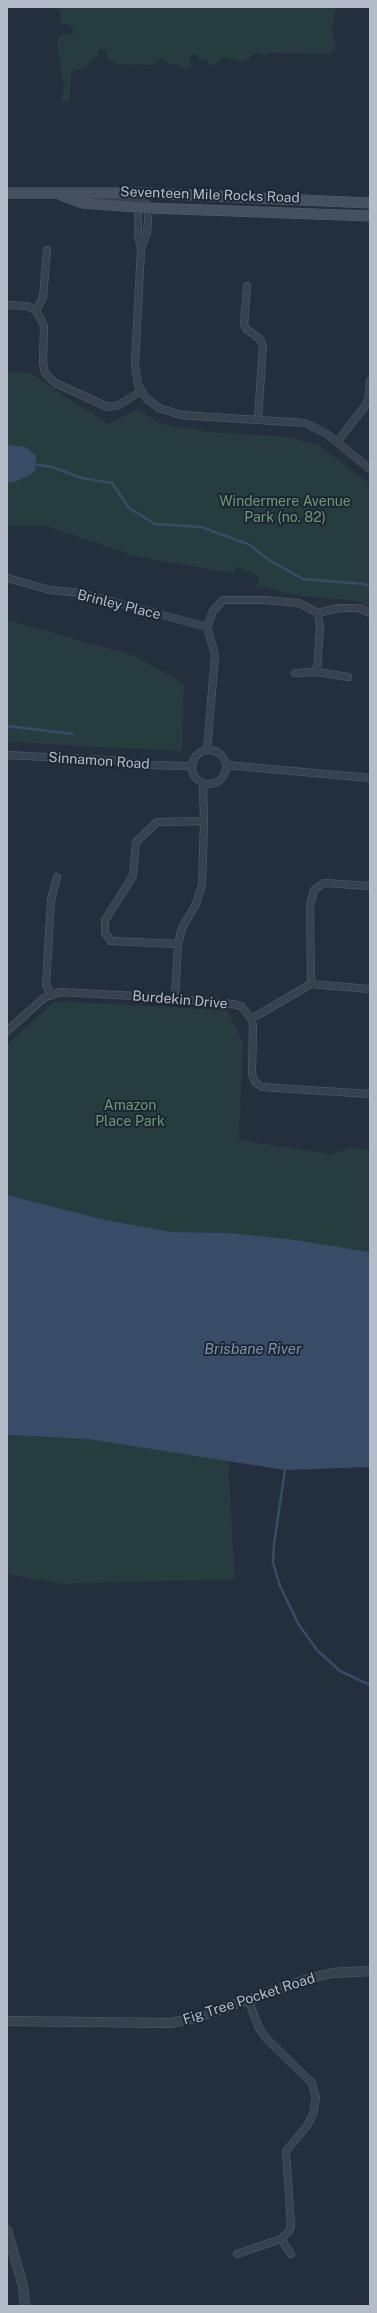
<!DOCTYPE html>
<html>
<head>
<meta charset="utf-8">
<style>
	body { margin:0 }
	#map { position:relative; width:377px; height:2313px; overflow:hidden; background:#242f3e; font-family:"Public Sans",sans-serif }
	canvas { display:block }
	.frame { position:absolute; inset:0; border:8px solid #b4bcc9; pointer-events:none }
</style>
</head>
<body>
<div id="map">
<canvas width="377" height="2313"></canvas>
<div class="frame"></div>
</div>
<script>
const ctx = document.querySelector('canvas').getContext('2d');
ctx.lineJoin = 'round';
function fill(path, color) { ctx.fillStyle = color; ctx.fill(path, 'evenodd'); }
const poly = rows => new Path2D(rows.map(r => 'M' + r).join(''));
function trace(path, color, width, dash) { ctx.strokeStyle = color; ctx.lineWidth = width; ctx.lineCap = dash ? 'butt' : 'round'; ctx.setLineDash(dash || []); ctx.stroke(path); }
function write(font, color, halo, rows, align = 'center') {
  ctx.font = font + ' "Public Sans",sans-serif'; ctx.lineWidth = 4; ctx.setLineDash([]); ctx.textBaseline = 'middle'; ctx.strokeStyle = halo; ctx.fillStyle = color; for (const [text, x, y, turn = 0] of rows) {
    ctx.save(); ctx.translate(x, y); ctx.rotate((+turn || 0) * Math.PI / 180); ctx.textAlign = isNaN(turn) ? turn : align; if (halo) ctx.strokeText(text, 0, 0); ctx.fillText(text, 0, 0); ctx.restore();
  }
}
fill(poly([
	[56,7,336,7,332,32,336,47,331,54,269,53,265,56,258,53,253,54,248,60,241,62,224,57,214,65,208,65,206,60,198,60,198,55,193,54,189,57,191,65,188,68,180,66,177,63,172,66,161,58,154,65,117,64,108,59,105,50,99,49,98,55,84,68,72,72,69,101,61,101,64,85,57,44,59,36,68,33,71,35,74,32,72,27,61,22,60,12],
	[7,372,30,373,108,424,138,409,159,423,174,426,210,432,278,436,297,439,320,446,370,484,370,607,357,601,299,596,257,586,259,577,238,567,233,573,138,557,46,526,7,526],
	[7,620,136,656,184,684,182,751,7,742],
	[55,1001,227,1010,243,1041,239,1140,330,1154,354,1147,370,1151,370,1252,289,1239,230,1233,173,1232,105,1220,7,1195,7,1044],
	[7,1435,88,1439,228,1460,235,1579,60,1584,7,1574]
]), '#263c3f');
fill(poly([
	[7,445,26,447,36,456,35,472,17,481,7,483],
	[7,1195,105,1220,173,1232,230,1233,289,1239,370,1252,370,1467,285,1470,88,1439,7,1435]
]), '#394c67');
trace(poly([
	[33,464,52,467,82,478,112,483,129,508,155,524,201,527,248,544,269,560,303,579,364,584,370,587],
	[7,726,73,734],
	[285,1470,274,1544,273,1563,280,1586,299,1625,317,1650,340,1671,370,1685]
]), '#394c67', 2.5);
const minor = poly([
	[145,193,144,200,138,208,138,234,141,249,135,365,138,385,146,398,159,408,181,415,305,423,327,434,370,469],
	[91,195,100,199,144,200,149,208,147,232,141,249],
	[247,286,244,324,246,329,260,339,263,346,258,419],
	[7,305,27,306,36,310,44,326,43,363,45,373,55,383,108,407,119,405,141,391],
	[36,310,43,298,47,250],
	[337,442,365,406,369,397,370,381],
	[7,578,50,590,81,593,207,627],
	[317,672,320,628,318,613],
	[295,673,317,672,348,677],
	'192 767a17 17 0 1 1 34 0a17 17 0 1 1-34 0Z',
	[207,750,215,655,207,627,213,611,223,600,264,600,299,603,318,613,339,608,359,608,370,613],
	[7,755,123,761,145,765,191,766],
	[226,765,370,778],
	[370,886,324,883,314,890,310,906,311,984,370,989],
	[178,944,111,941,105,933,105,920,133,876,136,842,157,822,204,821],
	[51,994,46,985,51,900,57,877],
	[175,999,178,944,182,928,196,904,202,885,204,821,203,783],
	[251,1019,311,984],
	[7,1031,44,998,60,992,155,997,233,1004,241,1006,251,1019,253,1025,252,1074,255,1082,262,1087,370,1094],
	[281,2239,291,2254],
	[237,2254,281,2239,289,2231,291,2226,286,2151,307,2126,313,2114,316,2098,312,2083,266,2038,259,2028,248,1999]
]);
const tertiary = poly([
	[7,2021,171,2023,195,2018,308,1979,332,1973,370,1971],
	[7,2230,23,2286,25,2306]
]);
const secondary = poly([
	[7,193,145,193,370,203],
	[61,195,83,203,149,208,370,216]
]);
trace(minor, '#565f6c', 8);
trace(tertiary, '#565f6c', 10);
trace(secondary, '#565f6c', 11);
trace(minor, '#38414e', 7);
trace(tertiary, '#38414e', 9);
trace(secondary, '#465061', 10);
write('14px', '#b4bcc9', '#1d2633', [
	["Seventeen Mile Rocks Road",210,195,2],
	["Brinley Place",119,605,14],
	["Sinnamon Road",99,761,4],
	["Burdekin Drive",180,1000,5],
	["Fig Tree Pocket Road",249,1999,-18]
]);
write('14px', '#6b9a76', '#1d2633', [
	["Windermere Avenue",285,502],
	["Park (no. 82)",285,518],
	["Amazon",130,1106],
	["Place Park",130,1122]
]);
write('italic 15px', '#7c92b1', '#1d2633', [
	["Brisbane River",253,1349]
]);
</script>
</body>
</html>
